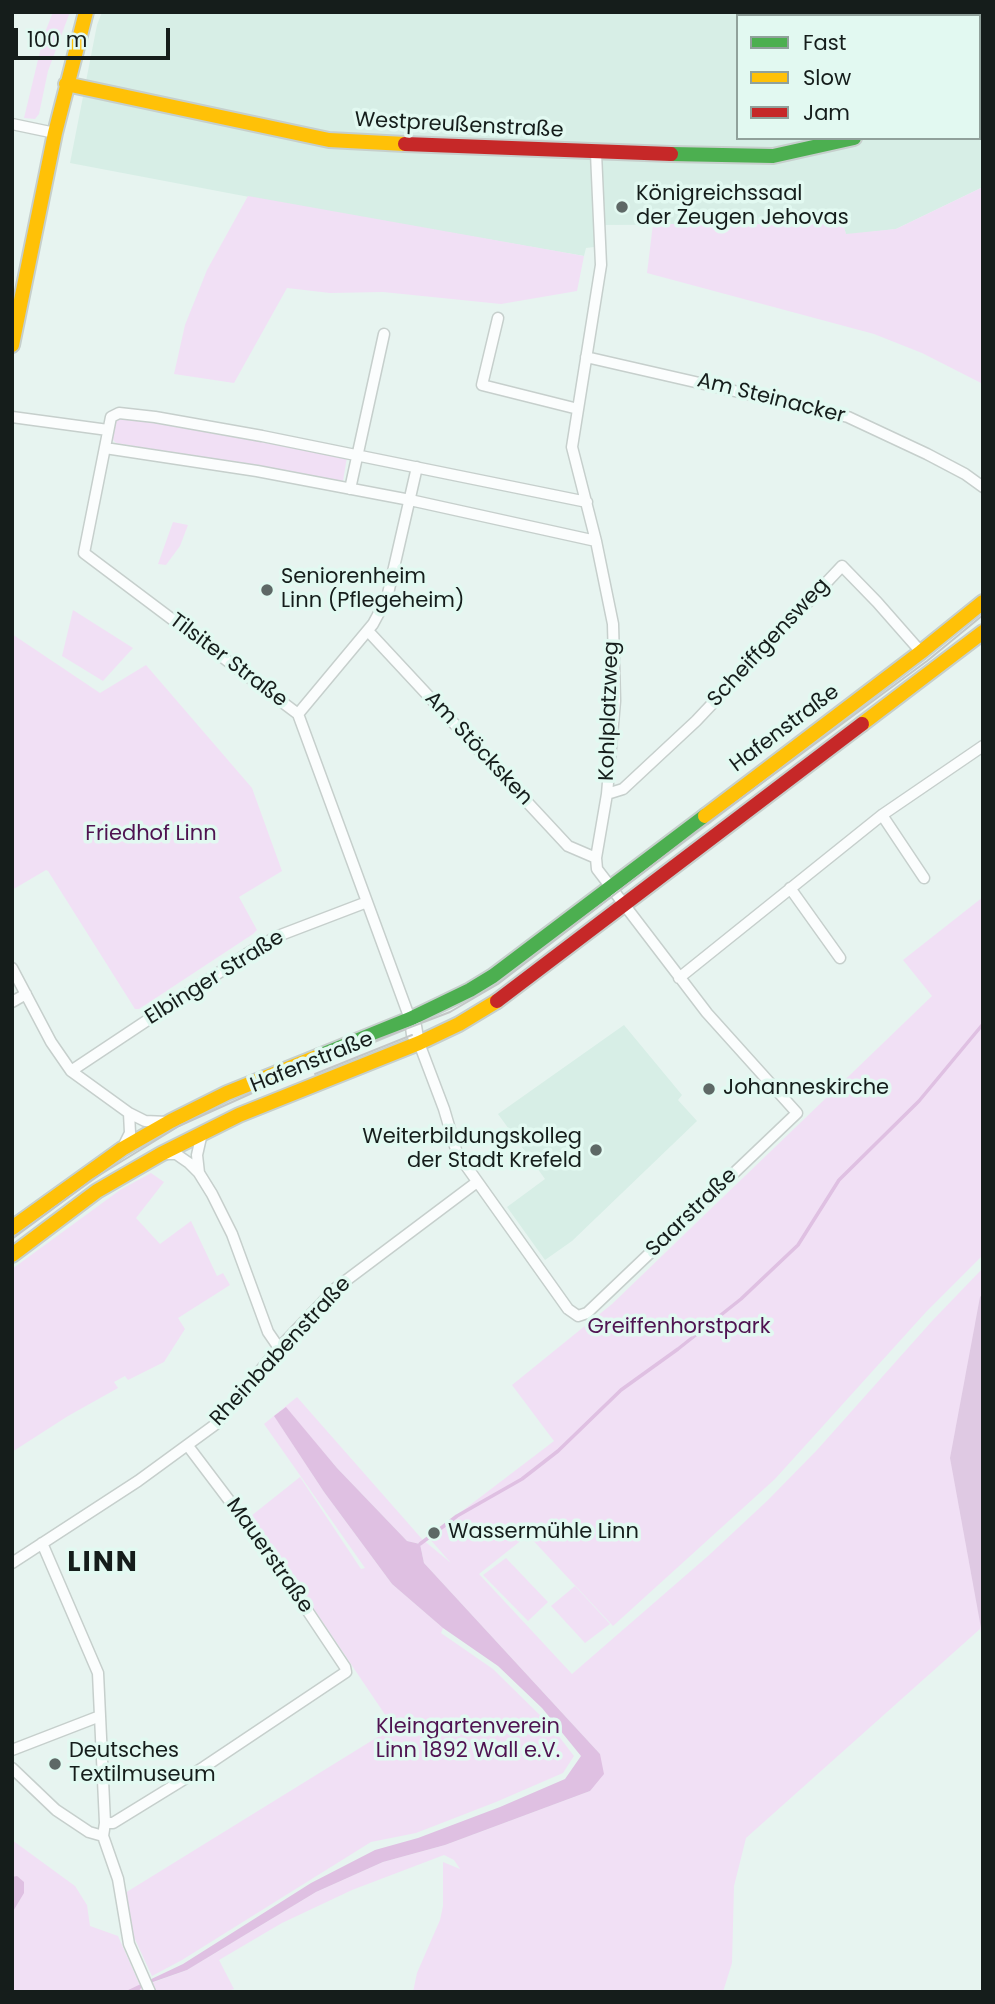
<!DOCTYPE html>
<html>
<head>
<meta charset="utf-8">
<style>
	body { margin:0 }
	#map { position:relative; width:995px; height:2004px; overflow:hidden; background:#e7f4f0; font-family:Poppins,sans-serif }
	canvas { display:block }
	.frame { position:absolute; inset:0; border:14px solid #151d1b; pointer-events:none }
	.legend { position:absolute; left:736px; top:14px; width:245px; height:126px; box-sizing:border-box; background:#e2f9f1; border:2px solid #90a19b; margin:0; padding:9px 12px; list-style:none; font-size:21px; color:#151d1b }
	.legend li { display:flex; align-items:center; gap:14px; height:35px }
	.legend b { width:35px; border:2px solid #90a19b }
	.scale { position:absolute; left:14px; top:28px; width:156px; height:32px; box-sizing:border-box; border:4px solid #151d1b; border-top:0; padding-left:9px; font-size:21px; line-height:24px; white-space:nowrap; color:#151d1b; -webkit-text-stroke:5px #e2f9f1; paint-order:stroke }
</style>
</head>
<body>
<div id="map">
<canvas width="995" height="2004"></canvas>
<div class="frame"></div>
<ul class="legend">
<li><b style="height:9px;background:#4caf50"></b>Fast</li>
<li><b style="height:9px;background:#ffc107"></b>Slow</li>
<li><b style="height:9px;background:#c62828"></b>Jam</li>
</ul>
<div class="scale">100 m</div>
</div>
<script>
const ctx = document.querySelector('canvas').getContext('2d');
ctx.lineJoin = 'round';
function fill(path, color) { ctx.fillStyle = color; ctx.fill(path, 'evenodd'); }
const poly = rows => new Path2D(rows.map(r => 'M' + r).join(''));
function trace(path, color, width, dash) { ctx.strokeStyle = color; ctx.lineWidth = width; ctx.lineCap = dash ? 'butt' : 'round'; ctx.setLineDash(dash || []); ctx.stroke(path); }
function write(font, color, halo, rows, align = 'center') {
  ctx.font = font + ' Poppins,sans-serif'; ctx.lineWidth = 7; ctx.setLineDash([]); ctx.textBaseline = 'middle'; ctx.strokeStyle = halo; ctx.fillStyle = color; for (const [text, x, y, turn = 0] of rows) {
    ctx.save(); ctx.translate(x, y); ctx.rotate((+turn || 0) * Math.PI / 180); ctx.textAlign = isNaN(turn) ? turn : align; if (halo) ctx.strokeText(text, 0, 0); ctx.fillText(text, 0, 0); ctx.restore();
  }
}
fill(poly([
	[102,12,983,12,983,187,896,229,846,235,843,224,595,225,594,247,586,248,584,256,302,207,70,163,97,25],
	[738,16,979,16,979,138,738,138],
	[624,1025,682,1095,678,1100,697,1121,572,1241,545,1260,507,1207,545,1179,498,1114]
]), '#d7eee6');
fill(poly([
	[53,12,70,12,48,71,39,114,35,119,24,118,44,35],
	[983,187,983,384,922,353,874,334,647,273,653,224,843,224,846,234,896,229],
	[248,196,584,256,577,291,501,304,383,292,330,293,287,288,234,383,174,374,185,325,207,270],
	[126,418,347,457,343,481,116,443,112,439,116,420],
	[173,522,188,525,180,546,166,565,158,564],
	[73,610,133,648,103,681,62,656],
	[12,634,100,693,146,665,252,788,282,871,239,897,257,930,253,934,139,1009,135,1009,48,871,46,870,12,890],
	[983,897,983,1255,926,1312,775,1479,613,1626,528,1535,479,1574,572,1674,708,1556,767,1501,817,1450,932,1321,983,1268,983,1640,980,1629,746,1838,734,1886,732,1963,723,1992,413,1992,417,1973,440,1920,443,1906,443,1862,460,1869,454,1860,444,1855,352,1890,282,1923,219,1960,234,1989,225,1992,155,1992,149,1984,187,1970,316,1892,383,1862,445,1845,590,1791,600,1754,424,1563,420,1544,407,1541,337,1468,286,1408,275,1417,324,1492,392,1584,443,1628,441,1633,493,1669,551,1726,574,1756,563,1773,496,1802,416,1833,371,1842,182,1960,152,1976,132,1933,125,1893,389,1730,391,1732,400,1726,393,1716,388,1719,251,1516,300,1477,361,1569,365,1568,264,1424,297,1397,422,1539,451,1563,428,1537,554,1441,512,1385,612,1304,932,996,903,960],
	[151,1173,164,1182,136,1218,160,1244,191,1221,217,1276,223,1273,230,1285,178,1318,185,1329,164,1362,128,1380,125,1376,114,1382,118,1388,68,1416,12,1452,12,1269,120,1190],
	[506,1558,548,1602,528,1621,483,1575],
	[575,1586,610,1624,585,1643,551,1606],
	[12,1840,75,1886,87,1905,90,1926,118,1936,143,1992,12,1992]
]), '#f1e0f5');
fill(poly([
	[983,1293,983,1639,950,1458,980,1297]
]), '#dfc9e3');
fill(poly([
	[286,1407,337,1468,407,1541,420,1544,424,1563,600,1754,604,1774,590,1791,445,1845,383,1862,316,1892,187,1970,153,1982,141,1988,138,1992,124,1992,183,1964,311,1883,375,1850,418,1838,500,1807,565,1779,581,1756,542,1708,498,1666,443,1628,392,1584,324,1492,274,1416],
	[17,1876,24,1882,24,1893,12,1913,12,1877]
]), '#dfc0e2');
trace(poly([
	[420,1544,457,1516,522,1479,558,1451,621,1390,678,1349,741,1299,798,1245,839,1180,919,1101,983,1024]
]), '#dfc0e2', 3.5);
const street = poly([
	[923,12,924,16],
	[12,124,55,133],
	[498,318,482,385,578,409],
	[586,357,848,417,927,454,965,474,983,487],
	[12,417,108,430],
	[105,448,257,471,410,500,596,541],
	[350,489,384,334],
	[368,631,568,846,596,858],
	[298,714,373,624,387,598,417,467],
	[607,794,623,789,696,721,842,566,877,602,921,652],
	[882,815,924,878],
	[790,888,840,958],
	[12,968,51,1042,71,1071,129,1113,145,1121,167,1122],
	[679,978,882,815,983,746],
	[12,1002,26,994],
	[410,1019,416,1026,419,1043,444,1109,457,1153,568,1309,578,1316,587,1313,797,1113,707,1013,597,869,596,858,607,794,615,701,613,624,596,541,572,447,601,265,596,153],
	[418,1043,412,1035,410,1019,298,714,84,553,111,417,119,413,155,417,262,436,587,502],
	[71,1071,250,952,278,936,367,902],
	[122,1149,130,1133,129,1113],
	[165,1154,176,1154,189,1163,199,1173,212,1194,232,1234,268,1332,279,1348],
	[199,1173,197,1155,202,1133],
	[42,1543,98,1673,105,1823,103,1836,118,1879,129,1944,150,1992],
	[12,1563,138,1481,216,1424,279,1348,336,1288,477,1182],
	[12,1750,100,1716],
	[12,1768,56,1810,89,1832,103,1836],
	[105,1823,113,1823,204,1767,346,1672,345,1667,269,1553,188,1446]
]);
const fast = poly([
	[979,85,983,84],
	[671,154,773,156,854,138],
	[319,1056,410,1019,470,990,493,976,705,816]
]);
const slow = poly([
	[66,84,329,140,405,144],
	[12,345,55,133,86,12],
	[862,724,983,632],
	[705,816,921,652,983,602],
	[12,1228,122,1149,171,1121,227,1093,319,1056],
	[12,1255,97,1191,161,1154,239,1115,419,1043,459,1024,497,1001]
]);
const jam = poly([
	[405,144,671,154],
	[497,1001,862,724]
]);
trace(street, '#c6cfcc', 13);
trace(fast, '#c6cfcc', 18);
trace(slow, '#c6cfcc', 18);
trace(jam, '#c6cfcc', 18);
trace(street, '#fbfdfd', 10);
trace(fast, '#4caf50', 14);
trace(slow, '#ffc107', 14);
trace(jam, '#c62828', 14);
trace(poly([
	[315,1074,412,1035],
	[12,1239,93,1179,179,1126,332,1057,450,1012,498,984,697,831,927,661,983,615]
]), '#c3c7c6', 2);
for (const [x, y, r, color] of [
	[622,207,7,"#5e6866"],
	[267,590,7,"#5e6866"],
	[709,1089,7,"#5e6866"],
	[596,1150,7,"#5e6866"],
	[434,1533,7,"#5e6866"],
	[55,1764,7,"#5e6866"]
]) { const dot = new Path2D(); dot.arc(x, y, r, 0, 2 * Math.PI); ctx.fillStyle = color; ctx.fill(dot); trace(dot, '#e2f9f1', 2.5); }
write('21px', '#151d1b', '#e2f9f1', [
	["Westpreußenstraße",459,126,3],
	["Am Steinacker",771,399,14],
	["Scheiffgensweg",769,643,-47],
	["Tilsiter Straße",228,661,37],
	["Kohlplatzweg",610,711,-88],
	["Hafenstraße",785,729,-37],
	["Am Stöcksken",478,749,47],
	["Elbinger Straße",215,978,-32],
	["Hafenstraße",312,1063,-22],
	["Saarstraße",692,1213,-44],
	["Rheinbabenstraße",281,1352,-47],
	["Mauerstraße",269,1556,55]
]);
write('21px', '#151d1b', '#e2f9f1', [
	["Königreichssaal",636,195],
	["der Zeugen Jehovas",636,219],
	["Seniorenheim",281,578],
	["Linn (Pflegeheim)",281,602],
	["Johanneskirche",723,1089],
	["Weiterbildungskolleg",582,1138,"right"],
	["der Stadt Krefeld",582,1162,"right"],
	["Wassermühle Linn",448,1533],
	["Deutsches",69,1752],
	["Textilmuseum",69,1776]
], 'left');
write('21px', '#4f1351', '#e2f9f1', [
	["Friedhof Linn",151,835],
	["Greiffenhorstpark",679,1328],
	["Kleingartenverein",468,1728],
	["Linn 1892 Wall e.V.",468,1752]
]);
ctx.letterSpacing = '2px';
write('bold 28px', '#151d1b', '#e2f9f1', [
	["LINN",103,1564]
]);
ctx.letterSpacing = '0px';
</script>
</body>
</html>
